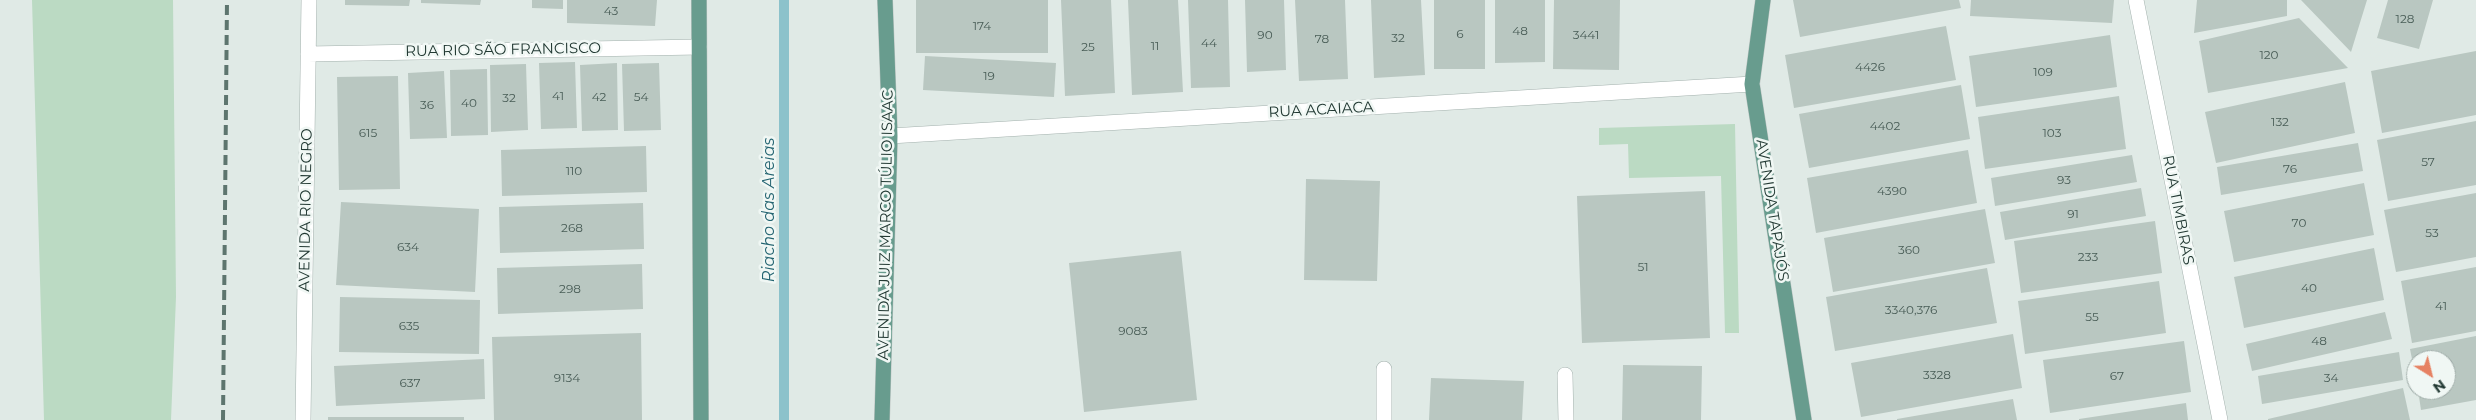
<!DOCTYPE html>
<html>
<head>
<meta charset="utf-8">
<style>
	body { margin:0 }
	#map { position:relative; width:2476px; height:420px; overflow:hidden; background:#e0eae6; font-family:Montserrat,sans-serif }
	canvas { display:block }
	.north { position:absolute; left:2406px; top:350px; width:50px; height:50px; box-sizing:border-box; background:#f0f7f4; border:1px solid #9eaba7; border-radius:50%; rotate:144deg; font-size:14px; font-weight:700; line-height:20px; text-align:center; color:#223933 }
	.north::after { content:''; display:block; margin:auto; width:18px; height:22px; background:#e68162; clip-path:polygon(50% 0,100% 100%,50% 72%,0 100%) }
</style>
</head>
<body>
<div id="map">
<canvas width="2476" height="420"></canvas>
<div class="north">N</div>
</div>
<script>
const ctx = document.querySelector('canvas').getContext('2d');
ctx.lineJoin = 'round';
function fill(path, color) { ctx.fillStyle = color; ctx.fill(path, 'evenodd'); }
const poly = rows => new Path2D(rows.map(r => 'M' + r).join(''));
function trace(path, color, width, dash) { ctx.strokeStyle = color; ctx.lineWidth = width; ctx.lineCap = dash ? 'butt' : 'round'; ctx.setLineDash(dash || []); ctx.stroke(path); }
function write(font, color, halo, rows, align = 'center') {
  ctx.font = font + ' Montserrat,sans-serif'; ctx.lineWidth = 5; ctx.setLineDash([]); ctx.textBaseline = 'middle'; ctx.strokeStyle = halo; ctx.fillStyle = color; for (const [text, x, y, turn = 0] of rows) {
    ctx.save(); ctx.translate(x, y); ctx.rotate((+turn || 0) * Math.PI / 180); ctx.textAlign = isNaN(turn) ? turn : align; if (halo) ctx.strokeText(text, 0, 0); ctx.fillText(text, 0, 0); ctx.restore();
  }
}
fill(poly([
	[32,0,173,0,176,297,171,420,44,420],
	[1735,124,1739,333,1725,333,1721,176,1629,178,1628,144,1599,145,1599,128]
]), '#bbdac3');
trace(poly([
	[784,0,784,420]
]), '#8cc2cb', 10);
fill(poly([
	[345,0,410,0,409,6,345,5],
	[421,0,481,0,480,5,421,3],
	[532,0,563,0,563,9,532,8],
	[567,0,657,0,655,26,567,23],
	[916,0,1048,0,1048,53,916,53],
	[1061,0,1111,0,1115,93,1065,96],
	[1128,0,1178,0,1183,92,1132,95],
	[1188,0,1228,0,1230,87,1191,88],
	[1245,0,1284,0,1286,70,1247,72],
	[1295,0,1345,0,1348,79,1299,81],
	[1371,0,1421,0,1425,75,1374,78],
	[1434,0,1485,0,1485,69,1434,69],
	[1495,0,1545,0,1545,62,1495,63],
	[1554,0,1620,0,1619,70,1553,69],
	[1793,0,1959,0,1961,8,1800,37],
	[1971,0,2114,0,2112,23,1970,16],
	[2197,0,2287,0,2287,16,2194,33],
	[2301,0,2367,0,2351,52],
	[2388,0,2433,0,2419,49,2377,38],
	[2299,18,2348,68,2208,93,2199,41],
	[1946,26,1956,80,1794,108,1785,55],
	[2110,35,2117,87,1976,107,1969,56],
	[2476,51,2476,115,2382,133,2371,71],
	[925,56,1056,63,1054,97,923,90],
	[575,62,577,128,541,129,539,63],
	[617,63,618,130,582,131,580,65],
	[659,63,661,130,624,131,622,64],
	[526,64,528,130,491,132,490,65],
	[487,69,488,135,451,136,450,70],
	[444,71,447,138,410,139,408,73],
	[398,76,400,189,339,190,337,77],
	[2345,82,2355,133,2216,163,2205,112],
	[1961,85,1970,139,1809,168,1799,114],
	[2119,96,2126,149,1985,169,1978,117],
	[2476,121,2476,185,2388,201,2377,140],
	[2358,143,2363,171,2221,195,2217,167],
	[646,146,647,192,502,196,501,150],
	[1968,150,1977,203,1816,233,1807,178],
	[2132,155,2137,182,1995,206,1991,178],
	[1306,179,1380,181,1377,281,1304,280],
	[2364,183,2374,235,2234,262,2224,211],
	[2141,188,2146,216,2005,240,2000,212],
	[1705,191,1710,338,1582,343,1577,196],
	[2476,193,2476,257,2396,272,2384,210],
	[341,202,479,209,475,292,336,285],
	[643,203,644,249,500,253,499,207],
	[1985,209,1995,263,1833,292,1824,238],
	[2155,221,2162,273,2021,293,2014,241],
	[2374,248,2384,300,2244,328,2234,277],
	[1181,251,1197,400,1084,412,1069,263],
	[642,264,643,309,498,314,497,268],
	[2476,267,2476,331,2412,343,2401,281],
	[1987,268,1997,323,1835,351,1826,297],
	[2159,281,2166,333,2025,354,2018,301],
	[340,297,480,300,479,354,339,352],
	[2385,312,2392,339,2252,371,2246,344],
	[641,333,642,420,494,420,492,337],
	[2013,334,2022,388,1861,417,1851,363],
	[2476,336,2476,400,2421,410,2418,390,2446,390,2446,360,2416,360,2415,374,2410,349],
	[2184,341,2191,392,2050,413,2043,360],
	[2399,352,2403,380,2262,404,2258,376],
	[484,359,485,399,336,406,334,366],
	[1623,365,1702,366,1701,420,1622,420],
	[1431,378,1524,381,1522,420,1429,420],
	[2403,388,2410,420,2268,420,2268,419],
	[2013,399,2017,420,1897,420,1897,419],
	[2186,403,2188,420,2079,420,2079,419],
	[328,417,464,417,464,420,328,420]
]), '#b9c7c1');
const minor = poly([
	[2136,0,2220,420],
	[308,54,699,47],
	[890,136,1752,84],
	[1384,369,1384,420],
	[1565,375,1566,420],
	[303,420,309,0]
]);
const major = poly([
	[699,0,701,420],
	[1763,0,1752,84,1804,420],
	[882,420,890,136,885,0]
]);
trace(minor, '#a3b1ad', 16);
trace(major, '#bdc4c2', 16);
trace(minor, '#fff', 15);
trace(major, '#689c8e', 15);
trace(poly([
	[223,420,227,0]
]), '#5d756e', 4, [10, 5]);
write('12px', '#485c56', null, [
	["43",611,11],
	["128",2405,19],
	["174",982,26],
	["48",1520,31],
	["6",1460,34],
	["90",1265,35],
	["3441",1586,35],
	["32",1398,38],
	["78",1322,39],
	["44",1209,43],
	["11",1155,46],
	["25",1088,47],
	["120",2269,55],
	["4426",1870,67],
	["109",2043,72],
	["19",989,76],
	["41",558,96],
	["42",599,97],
	["54",641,97],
	["32",509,98],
	["40",469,103],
	["36",427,105],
	["132",2280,122],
	["4402",1885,126],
	["615",368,133],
	["103",2052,133],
	["57",2428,162],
	["76",2290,169],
	["110",574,171],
	["93",2064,180],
	["4390",1892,191],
	["91",2073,214],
	["70",2299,223],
	["268",572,228],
	["53",2432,233],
	["634",408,247],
	["360",1909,250],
	["233",2088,257],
	["51",1643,267],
	["40",2309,288],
	["298",570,289],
	["41",2441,306],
	["3340,376",1911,310],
	["55",2092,317],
	["635",409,326],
	["9083",1133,331],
	["48",2319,341],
	["3328",1937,375],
	["67",2117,376],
	["9134",567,378],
	["34",2331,378],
	["637",410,383]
]);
write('15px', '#223933', '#f0f7f4', [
	["RUA RIO SÃO FRANCISCO",503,50,-1],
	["RUA ACAIACA",1321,110,-3],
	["AVENIDA RIO NEGRO",306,210,-89],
	["AVENIDA TAPAJÓS",1772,210,81],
	["RUA TIMBIRAS",2178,210,79],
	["AVENIDA JUIZ MARCO TÚLIO ISAAC",886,225,-89]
]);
write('italic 16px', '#226370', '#f0f7f4', [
	["Riacho das Areias",769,210,-90]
]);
</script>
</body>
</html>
